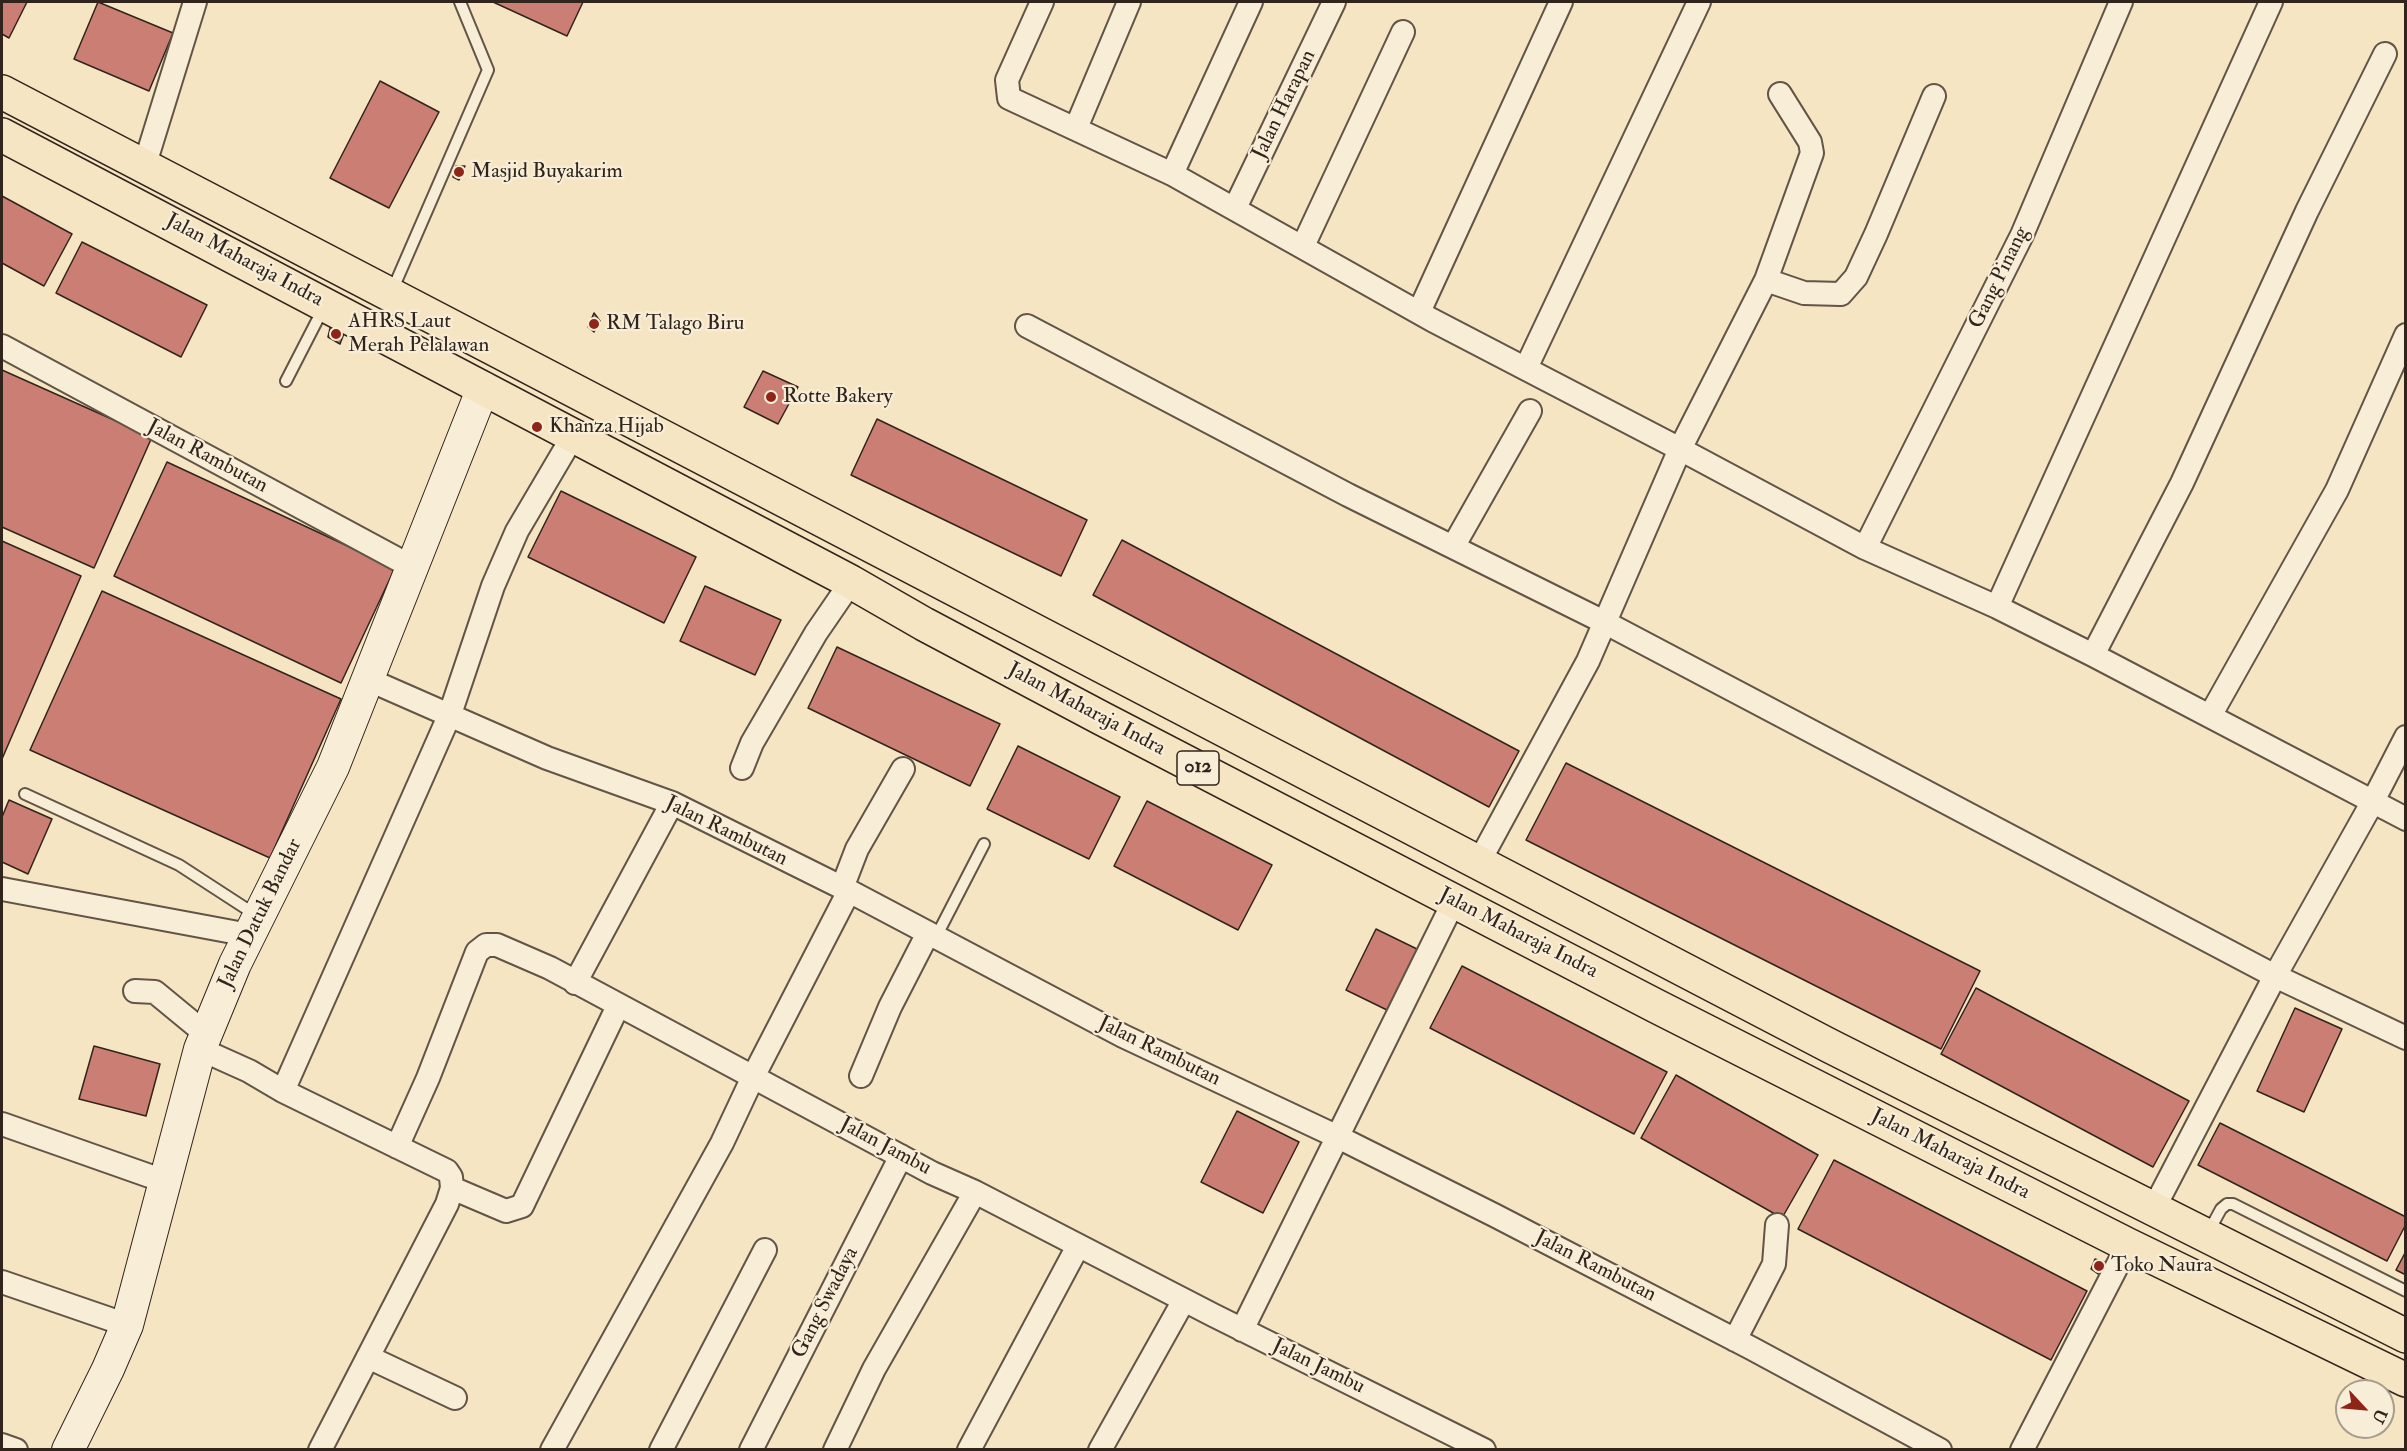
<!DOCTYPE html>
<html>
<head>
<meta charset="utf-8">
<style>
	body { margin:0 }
	#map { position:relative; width:2407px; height:1451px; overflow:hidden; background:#f5e5c3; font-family:"IM FELL Double Pica",serif }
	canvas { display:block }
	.frame { position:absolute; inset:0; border:3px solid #31241c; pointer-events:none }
	.north { position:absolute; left:2335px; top:1379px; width:60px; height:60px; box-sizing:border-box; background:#f8eed8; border:2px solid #a89d8d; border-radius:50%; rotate:116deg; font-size:16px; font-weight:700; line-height:24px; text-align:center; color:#31241c }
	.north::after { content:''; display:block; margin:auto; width:21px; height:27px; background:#8f2418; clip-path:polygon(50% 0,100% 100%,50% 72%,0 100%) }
</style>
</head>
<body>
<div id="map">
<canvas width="2407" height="1451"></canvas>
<div class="frame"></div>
<div class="north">U</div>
</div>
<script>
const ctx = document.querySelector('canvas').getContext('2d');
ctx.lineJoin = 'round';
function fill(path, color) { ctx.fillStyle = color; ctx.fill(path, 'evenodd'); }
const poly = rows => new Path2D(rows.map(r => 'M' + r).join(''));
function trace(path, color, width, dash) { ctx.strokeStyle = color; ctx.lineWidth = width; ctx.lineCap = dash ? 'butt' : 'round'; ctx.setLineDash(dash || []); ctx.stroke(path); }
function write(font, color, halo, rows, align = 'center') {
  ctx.font = font + ' "IM FELL Double Pica",serif'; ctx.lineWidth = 4.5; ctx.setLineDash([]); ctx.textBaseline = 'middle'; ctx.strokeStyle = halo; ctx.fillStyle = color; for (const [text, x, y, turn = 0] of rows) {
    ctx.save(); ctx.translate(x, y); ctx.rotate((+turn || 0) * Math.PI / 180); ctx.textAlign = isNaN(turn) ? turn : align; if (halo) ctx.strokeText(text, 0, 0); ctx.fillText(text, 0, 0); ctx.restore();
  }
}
const building = poly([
	[2,2,27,2,9,38,2,34,2,2],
	[98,2,173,33,149,91,74,59,98,2],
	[493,2,583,2,567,36,493,2],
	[380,81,439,112,389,208,330,178,380,81],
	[456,166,465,166,459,180,453,177,456,166],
	[2,196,72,234,44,286,2,263,2,196],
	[82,242,207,305,181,357,56,293,82,242],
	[594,313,600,321,594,332,588,327,594,313],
	[331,324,345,331,340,344,328,337,331,324],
	[2,370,152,437,94,568,2,527,2,370],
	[763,371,798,387,778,424,744,407,763,371],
	[877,419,1087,520,1061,576,851,475,877,419],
	[167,462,395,568,341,683,114,576,167,462],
	[561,491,696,557,664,623,528,557,561,491],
	[1122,540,1519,751,1489,807,1093,595,1122,540],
	[2,541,81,576,2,759,2,541],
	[705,586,781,620,755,675,680,641,705,586],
	[102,591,341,699,270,858,30,750,102,591],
	[837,647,1000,724,970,786,808,708,837,647],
	[1018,746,1120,797,1089,859,987,809,1018,746],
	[1566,763,1980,971,1941,1049,1526,840,1566,763],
	[9,800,52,819,28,874,2,862,2,817,9,800],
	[1147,801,1272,865,1238,930,1114,866,1147,801],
	[1376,929,1419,950,1389,1011,1346,990,1376,929],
	[1462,966,1667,1072,1634,1134,1430,1028,1462,966],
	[1976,988,2189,1101,2153,1167,1941,1054,1976,988],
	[2295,1008,2342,1029,2304,1112,2257,1091,2295,1008],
	[94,1046,160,1064,146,1116,79,1099,94,1046],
	[1676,1075,1818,1155,1782,1218,1641,1138,1676,1075],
	[1237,1111,1299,1142,1263,1213,1201,1182,1237,1111],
	[2220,1123,2406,1217,2406,1224,2387,1261,2198,1165,2220,1123],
	[1834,1160,2087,1291,2051,1360,1798,1229,1834,1160],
	[2406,1251,2406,1275,2396,1270,2406,1251],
	[2095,1259,2107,1263,2101,1276,2091,1269,2095,1259]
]);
fill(building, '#cb7e73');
trace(building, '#31241c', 1.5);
const lane = poly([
	[392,291,488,70,460,2],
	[286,381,324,307],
	[25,794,179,865,256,915],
	[936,937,984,844],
	[2209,1231,2221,1209,2227,1204,2233,1204,2406,1291]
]);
const street = poly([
	[1042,2,1007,80,1009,98,1172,174,1432,320,1680,449,1865,548,1997,607,2093,655,2406,819],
	[1076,128,1129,2],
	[144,167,195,2],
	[1172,174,1251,2],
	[1235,208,1334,2],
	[1303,246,1403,32],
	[1766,280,1804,293,1841,294,1856,277,1876,234,1934,96],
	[1419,312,1561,2],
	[1027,326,1348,495,1606,623,2275,976,2406,1038],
	[2,346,412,567],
	[1526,368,1699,2],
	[1453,547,1530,411],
	[1865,548,2022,235,2121,2],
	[1997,607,2271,2],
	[2093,655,2182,483,2307,211,2385,54],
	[367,679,547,758,672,803,849,891,1123,1036,1338,1137,1494,1215,1751,1348,1940,1450],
	[2210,716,2337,490,2406,335],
	[742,768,752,743,816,633,851,582],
	[1479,862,1588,661,1680,449,1766,280,1812,153,1810,142,1780,94],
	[842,888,857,849,903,769],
	[2,889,249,935],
	[575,983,672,803],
	[135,991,155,992,206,1034],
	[200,1049,249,1071,283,1091,447,1171,451,1177,452,1188,447,1204,320,1450],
	[861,1076,890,1007,928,933],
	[283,1091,450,714,493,586,517,531,573,436],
	[2,1124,164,1181],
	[397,1147,428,1078,477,952,486,945,497,945,550,968,932,1173,975,1192,1213,1315,1484,1450],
	[452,1188,506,1211,522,1206,618,1006],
	[2153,1210,2275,976,2372,803,2406,737],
	[2,1282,127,1325],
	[1242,1330,1454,901],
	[1735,1340,1774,1264,1777,1225],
	[368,1357,455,1398],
	[2,1445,16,1450],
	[552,1450,722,1143,753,1077,849,891],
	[661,1450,765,1250],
	[751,1450,901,1156],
	[835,1450,874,1369,975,1192],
	[969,1450,1078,1246],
	[1100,1450,1184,1300],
	[2022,1450,2128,1245]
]);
const secondary = poly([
	[68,1450,108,1369,127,1325,200,1049,235,964,333,767,483,388]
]);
const highway = poly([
	[2,92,1830,1046,2406,1336],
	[2,135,851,582,924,624,1101,718,1656,1006,2128,1245,2406,1380]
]);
trace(lane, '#625446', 14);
trace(street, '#625446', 26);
trace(secondary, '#31241c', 34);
trace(highway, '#31241c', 36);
trace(lane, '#f8eed8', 10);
trace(street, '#f8eed8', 22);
trace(secondary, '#f8eed8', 32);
trace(highway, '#f5e5c3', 33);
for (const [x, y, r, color] of [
	[459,172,6,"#8f2418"],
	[594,324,6,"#8f2418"],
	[336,334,6,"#8f2418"],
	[771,397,6,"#8f2418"],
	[537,427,6,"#8f2418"],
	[2099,1266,6,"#8f2418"]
]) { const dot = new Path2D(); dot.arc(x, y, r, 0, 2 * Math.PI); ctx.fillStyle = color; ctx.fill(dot); trace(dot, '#f8eed8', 2); }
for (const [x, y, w] of [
	[1198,768,42]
]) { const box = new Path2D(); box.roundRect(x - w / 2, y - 17, w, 34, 4.5); ctx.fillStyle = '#f8eed8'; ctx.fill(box); trace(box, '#31241c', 1.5); }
write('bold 20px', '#31241c', null, [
	["012",1198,768]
]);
write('21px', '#31241c', '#f8eed8', [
	["Jalan Harapan",1285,105,-64],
	["Jalan Maharaja Indra",244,261,28],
	["Gang Pinang",2000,278,-64],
	["Jalan Rambutan",207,457,28],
	["Jalan Maharaja Indra",1086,710,28],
	["Jalan Rambutan",726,832,26],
	["Jalan Datuk Bandar",261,914,-64],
	["Jalan Maharaja Indra",1518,934,27],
	["Jalan Rambutan",1159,1052,26],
	["Jalan Jambu",885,1147,28],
	["Jalan Maharaja Indra",1950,1155,27],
	["Jalan Rambutan",1595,1267,27],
	["Gang Swadaya",826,1303,-63],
	["Jalan Jambu",1318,1367,26]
]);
write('21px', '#31241c', '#f8eed8', [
	["Masjid Buyakarim",471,172],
	["AHRS Laut",348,322],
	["Merah Pelalawan",348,346],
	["RM Talago Biru",606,324],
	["Rotte Bakery",783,397],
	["Khanza Hijab",549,427],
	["Toko Naura",2111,1266]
], 'left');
</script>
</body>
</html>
